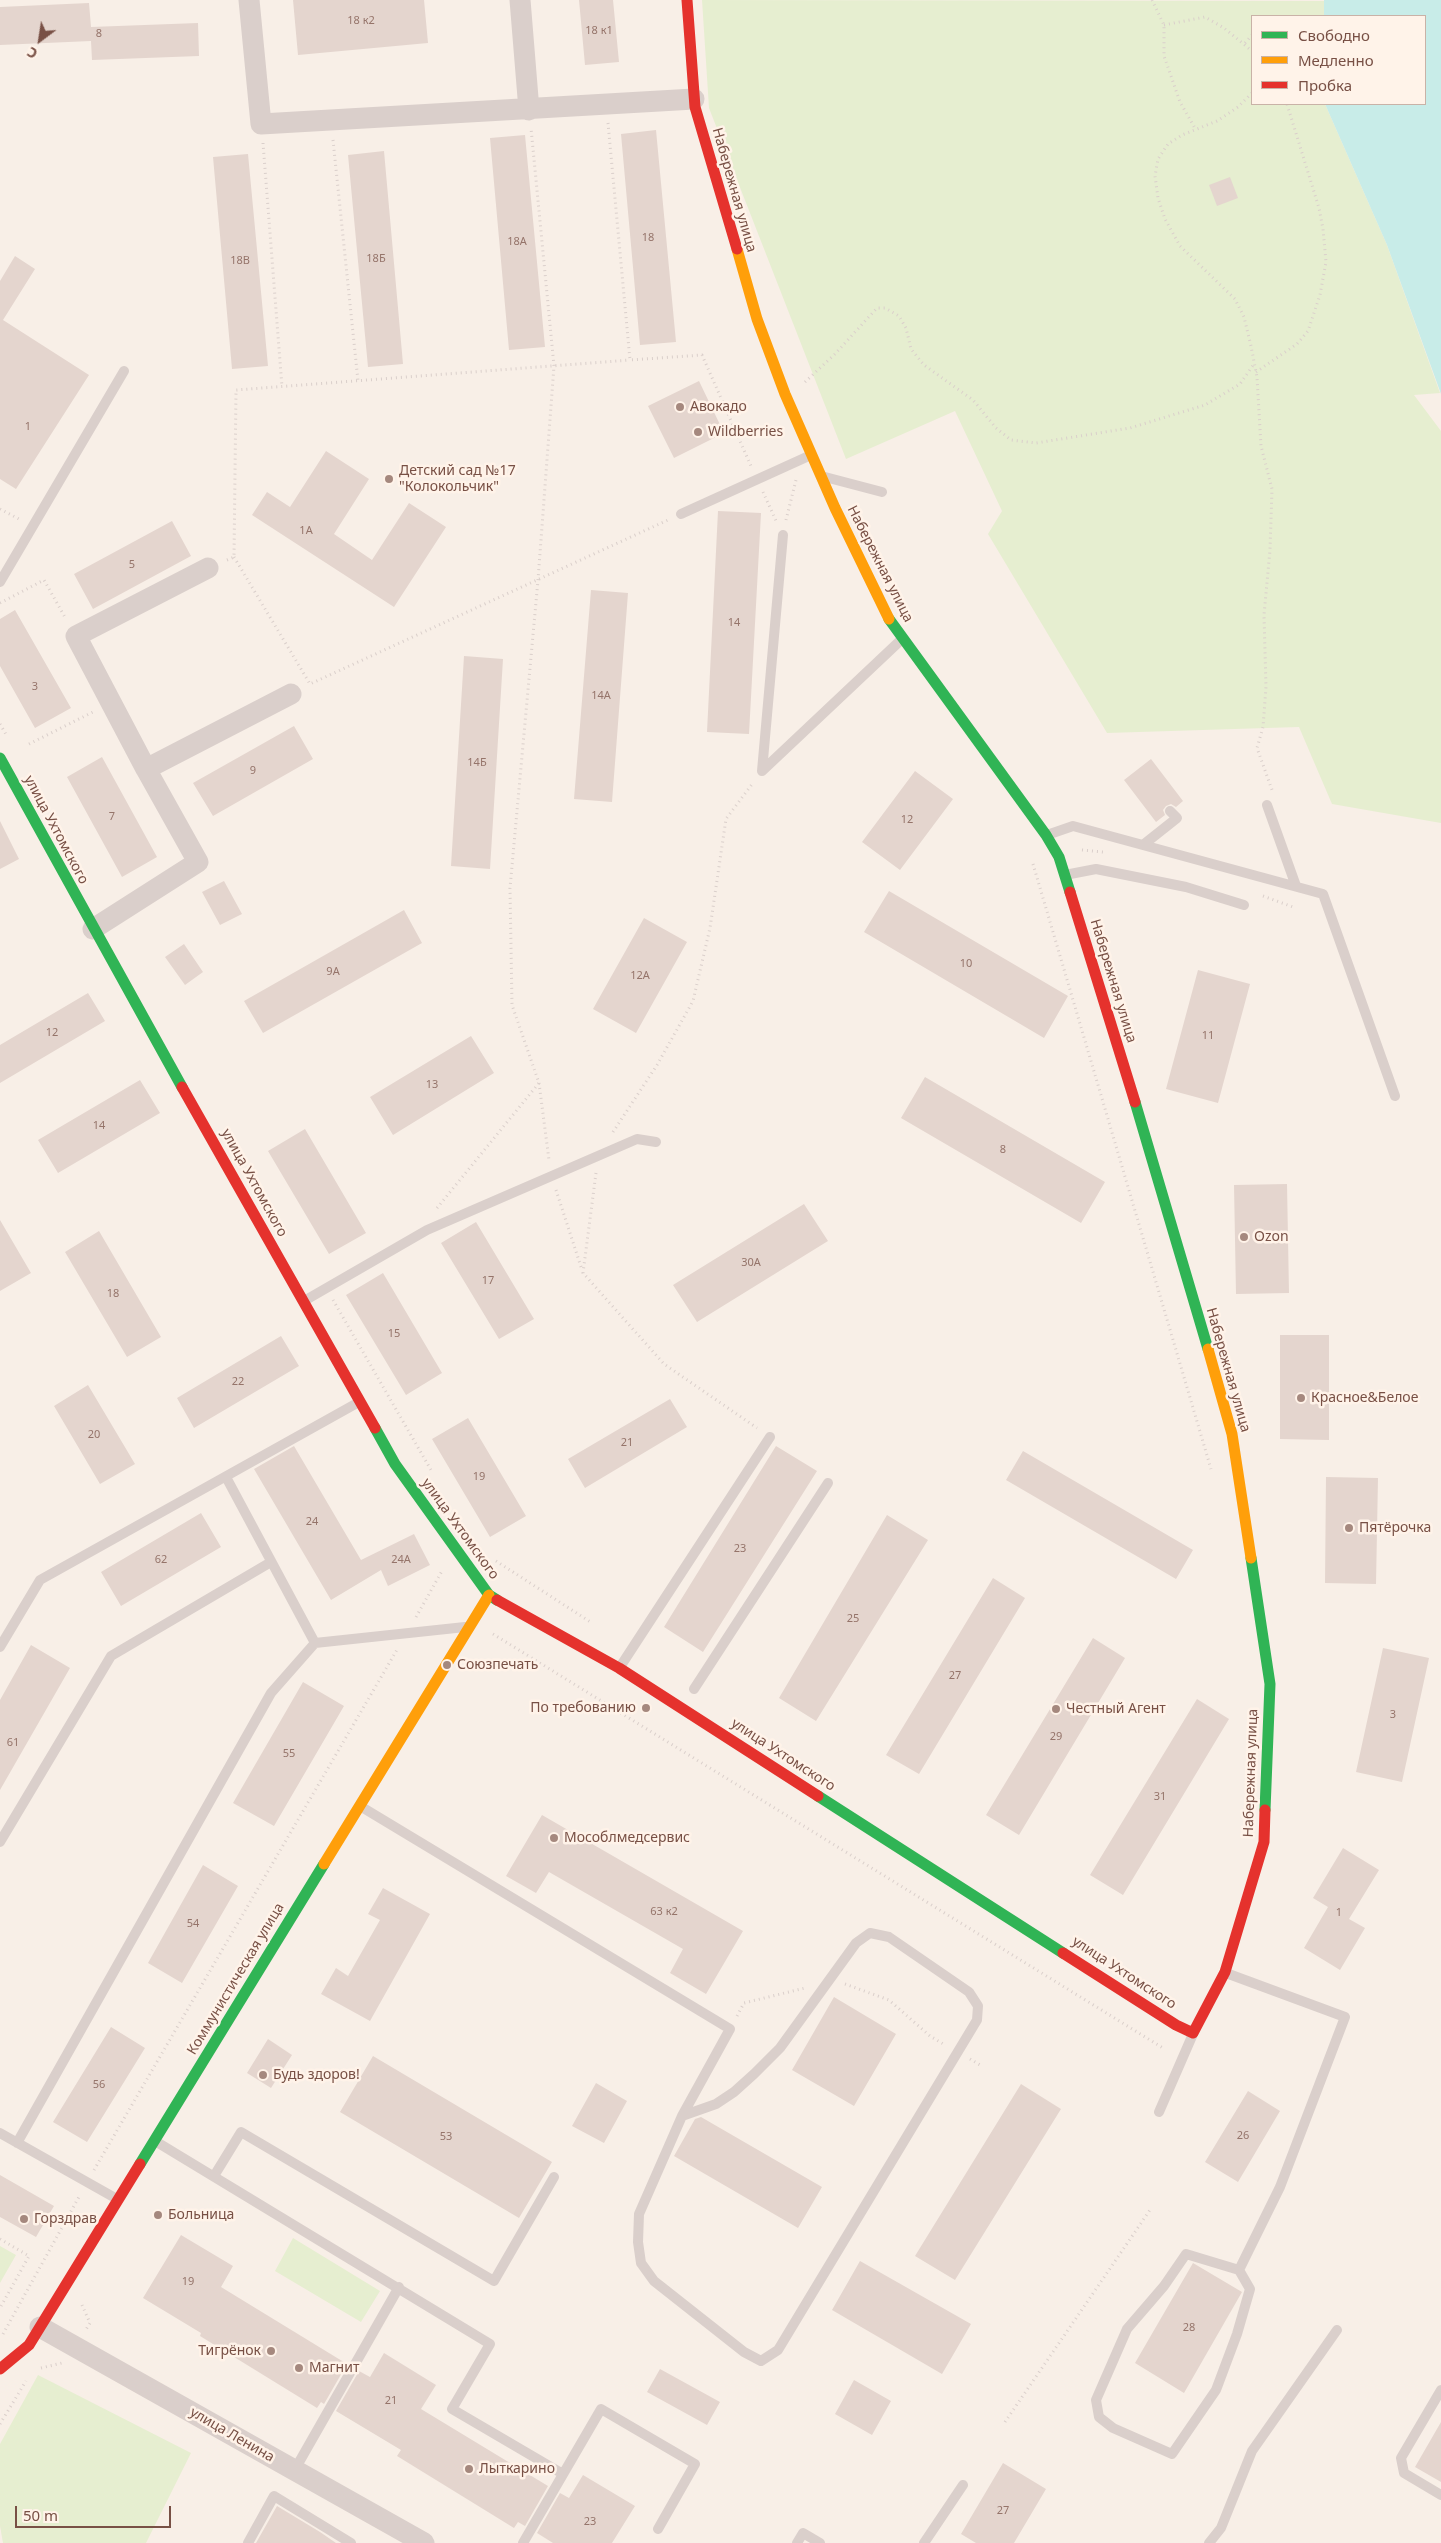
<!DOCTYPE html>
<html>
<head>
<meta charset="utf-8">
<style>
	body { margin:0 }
	#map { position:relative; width:1441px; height:2543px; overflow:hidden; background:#f8efe7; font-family:"Noto Sans",sans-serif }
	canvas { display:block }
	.legend { position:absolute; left:1251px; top:15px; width:175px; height:90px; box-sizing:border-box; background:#fff3e9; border:1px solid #c9b2a7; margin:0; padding:6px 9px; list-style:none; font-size:15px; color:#785045 }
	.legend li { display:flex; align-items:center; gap:10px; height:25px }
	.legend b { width:25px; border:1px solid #c9b2a7 }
	.north { position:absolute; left:15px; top:15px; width:50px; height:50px; -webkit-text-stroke:4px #fff3e9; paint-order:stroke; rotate:211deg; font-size:14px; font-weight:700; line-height:20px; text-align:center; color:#785045 }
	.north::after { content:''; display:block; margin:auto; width:18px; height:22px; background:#785045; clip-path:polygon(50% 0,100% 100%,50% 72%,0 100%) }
	.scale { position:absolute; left:15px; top:2506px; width:156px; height:22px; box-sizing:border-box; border:2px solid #785045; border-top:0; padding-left:6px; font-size:15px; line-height:18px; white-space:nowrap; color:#785045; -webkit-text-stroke:4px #fff3e9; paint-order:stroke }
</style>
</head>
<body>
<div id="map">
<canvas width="1441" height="2543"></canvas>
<ul class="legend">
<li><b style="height:6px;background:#30b455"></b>Свободно</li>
<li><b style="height:6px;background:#ff9f0a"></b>Медленно</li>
<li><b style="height:6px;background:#e5322d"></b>Пробка</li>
</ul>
<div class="north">С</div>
<div class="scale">50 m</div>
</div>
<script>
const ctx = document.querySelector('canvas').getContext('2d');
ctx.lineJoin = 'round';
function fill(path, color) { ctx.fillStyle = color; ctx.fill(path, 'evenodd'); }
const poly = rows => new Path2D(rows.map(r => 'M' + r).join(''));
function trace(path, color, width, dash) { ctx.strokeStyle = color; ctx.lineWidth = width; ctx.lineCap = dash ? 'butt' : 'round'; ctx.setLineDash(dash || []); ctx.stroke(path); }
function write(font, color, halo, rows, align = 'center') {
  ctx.font = font + ' "Noto Sans",sans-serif'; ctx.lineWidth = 5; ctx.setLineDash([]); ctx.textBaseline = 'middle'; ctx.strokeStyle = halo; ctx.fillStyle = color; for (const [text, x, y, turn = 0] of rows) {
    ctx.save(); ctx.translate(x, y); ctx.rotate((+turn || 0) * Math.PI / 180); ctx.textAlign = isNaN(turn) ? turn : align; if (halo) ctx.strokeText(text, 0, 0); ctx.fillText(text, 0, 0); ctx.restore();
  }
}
fill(poly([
	[702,0,1325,1,1324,16,1252,16,1252,104,1325,104,1387,245,1440,393,1414,395,1441,431,1441,823,1332,804,1299,727,1107,733,988,534,1002,511,955,411,846,459,709,108],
	[293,2238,380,2291,361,2322,275,2271],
	[0,2246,16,2255,0,2283],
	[38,2375,191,2453,146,2543,3,2543,0,2526,0,2444]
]), '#e6eed0');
fill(poly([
	[1324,0,1441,0,1441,394,1387,245,1325,104,1425,104,1425,16,1324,16]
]), '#c8ece8');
fill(poly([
	[293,0,424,0,428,43,298,55],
	[579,0,613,0,619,62,585,65],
	[89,3,91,27,198,23,199,56,92,60,91,41,0,45,0,7],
	[656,130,676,342,640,345,621,134],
	[525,135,545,347,509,350,490,138],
	[384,151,403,364,368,367,348,155],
	[248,154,268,366,232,369,213,157],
	[1230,177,1238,198,1217,206,1209,185],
	[15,256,35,269,3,320,89,375,16,489,0,479,0,281],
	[699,381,724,433,674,458,648,406],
	[326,451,369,479,334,534,372,560,409,503,446,527,394,607,252,515,267,492,290,507],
	[718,511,761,513,749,734,707,732],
	[172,521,191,556,93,609,74,574],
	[591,590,628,593,612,802,574,799],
	[15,610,71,708,35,728,0,666,0,619],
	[464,656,503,659,490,869,451,866],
	[294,726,313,759,213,816,193,783],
	[102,757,157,857,122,877,67,777],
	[1151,759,1183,801,1176,807,1171,804,1166,806,1163,810,1165,815,1156,822,1124,780],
	[915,771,953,799,900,870,862,842],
	[0,821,19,859,0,869],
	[224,881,242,914,220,925,202,892],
	[889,891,1068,996,1044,1038,864,932],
	[404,910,422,943,263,1033,244,1001],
	[644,918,687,942,636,1033,593,1009],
	[184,944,203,972,185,985,165,957],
	[1198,970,1250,984,1218,1103,1166,1089],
	[88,993,105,1021,0,1083,0,1045],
	[471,1036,494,1073,393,1135,370,1097],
	[925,1077,1105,1182,1081,1223,901,1118],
	[140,1080,160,1113,58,1173,38,1140],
	[305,1129,366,1233,329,1254,268,1151],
	[1287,1184,1289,1293,1236,1294,1234,1185],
	[804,1204,828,1241,697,1322,673,1285],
	[0,1220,31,1273,0,1291],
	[476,1222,534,1319,499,1339,441,1243],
	[99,1231,161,1337,127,1357,65,1252],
	[383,1273,442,1373,406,1395,346,1295],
	[1280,1335,1329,1335,1329,1440,1280,1439],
	[281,1336,299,1366,194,1428,177,1398],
	[88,1385,135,1464,100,1484,54,1406],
	[670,1399,687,1427,585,1488,568,1459],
	[468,1418,526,1516,490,1537,432,1439],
	[294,1446,361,1560,414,1534,430,1565,388,1586,381,1570,331,1600,254,1469],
	[776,1446,817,1471,703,1652,664,1627],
	[1023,1451,1193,1550,1176,1579,1006,1480],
	[1326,1477,1378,1478,1376,1584,1325,1583],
	[201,1513,221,1547,121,1606,101,1572],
	[887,1515,928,1540,816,1721,779,1698],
	[993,1578,1025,1598,919,1774,886,1755],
	[1093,1638,1125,1658,1019,1835,986,1815],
	[31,1645,70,1668,0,1790,0,1700],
	[1383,1648,1429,1658,1402,1782,1356,1772],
	[303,1682,344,1706,274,1826,233,1803],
	[1197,1699,1229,1719,1123,1895,1090,1875],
	[542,1815,743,1931,706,1994,670,1973,683,1949,549,1872,536,1893,506,1876],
	[1343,1848,1379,1870,1349,1919,1365,1928,1340,1970,1304,1948,1328,1907,1313,1898],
	[203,1865,238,1886,182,1983,148,1963],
	[383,1888,430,1914,370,2021,321,1994,336,1968,348,1976,380,1920,368,1914],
	[834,1997,896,2034,854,2106,792,2070],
	[111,2027,145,2048,87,2142,53,2122],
	[268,2039,292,2055,271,2088,247,2073],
	[373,2056,552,2162,519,2218,340,2112],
	[596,2083,627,2101,604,2143,572,2126],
	[1021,2084,1061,2109,955,2280,915,2256],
	[1248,2091,1280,2111,1238,2182,1205,2162],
	[701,2117,822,2187,798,2228,674,2156,695,2119],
	[0,2175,54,2206,36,2237,0,2217],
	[181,2235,233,2266,221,2287,347,2364,324,2404,321,2402,317,2408,200,2336,201,2333,143,2298],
	[860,2261,971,2324,942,2374,832,2310],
	[1193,2263,1242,2292,1184,2393,1135,2363],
	[384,2353,436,2385,421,2409,548,2486,525,2526,518,2522,514,2528,397,2456,401,2450,336,2411,359,2371,370,2377],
	[660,2369,720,2402,707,2425,647,2392],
	[854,2380,891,2401,872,2435,835,2414],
	[1441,2422,1441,2482,1415,2467],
	[1003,2463,1046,2489,1014,2543,976,2543,961,2534],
	[583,2475,635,2506,612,2543,553,2543,537,2533,560,2493,569,2498],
	[277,2506,320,2532,336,2543,256,2543]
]), '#e4d5ce');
trace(poly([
	[1152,0,1164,25,1164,56,1180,102,1196,130],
	[1164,25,1205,17,1224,28,1252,51],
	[1245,43,1252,35],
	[1252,93,1238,107,1217,121,1182,135,1168,144,1158,159,1155,176,1158,198,1165,219,1180,246,1235,299,1244,317,1251,346,1257,377,1261,446,1272,489,1270,550,1264,615,1266,687,1263,727,1257,748,1272,790],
	[608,123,630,360,702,355,751,466],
	[333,140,358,381],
	[263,143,282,387],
	[1256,372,1297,344,1308,331,1320,295,1326,262,1323,229,1319,208,1287,104],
	[805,382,835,354,877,308,885,308,899,316,906,328,911,349,924,365,973,400,996,428,1011,440,1036,443,1130,428,1205,405,1240,384,1254,364],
	[763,492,777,523],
	[0,509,19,519],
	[786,520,796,480],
	[234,557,310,684,668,520],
	[227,560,234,557,236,390,630,360],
	[0,603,44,580,66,619],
	[0,724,7,736],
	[29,744,93,712],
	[1082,850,1103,852],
	[1033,864,1211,1469],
	[1263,896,1293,907],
	[539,1083,549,1160],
	[613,1132,657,1065,693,1001,710,928,726,819,753,783],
	[596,1173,583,1273,664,1364,757,1428],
	[556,1190,582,1270],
	[437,1208,539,1083,512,1005,510,888,538,580,554,366,531,128],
	[333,1300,431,1470],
	[496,1561,592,1623],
	[416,1617,442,1571],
	[493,1634,1163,2048],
	[845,1984,889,2000,930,2036,945,2045],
	[737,2016,744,2003,805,1988],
	[970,2059,980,2065],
	[94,2170,398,1648],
	[0,2239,29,2256,0,2308],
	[82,2305,90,2323,85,2331],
	[3,2334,80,2195],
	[41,2368,62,2363],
	[1005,2422,1150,2210],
	[0,2424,26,2381]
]), '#dacfcb', 3, [1, 4]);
trace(poly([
	[825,477,882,492],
	[681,514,811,455],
	[0,582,124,371],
	[762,771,783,535],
	[762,771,902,639],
	[1267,805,1296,886],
	[1047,835,1073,826,1323,894,1395,1096],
	[1143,845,1177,818,1170,811],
	[1065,875,1096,869,1186,887,1244,905],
	[304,1301,427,1230,637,1139,656,1142],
	[226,1477,315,1643],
	[0,1647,40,1580,359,1402],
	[620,1667,770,1437],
	[694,1689,828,1483],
	[360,1806,730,2029,682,2116,639,2214,638,2242,641,2263,654,2281,744,2352,761,2361,778,2350,977,2020,978,2006,969,1992,889,1937,870,1933,856,1943,780,2048,754,2074,734,2092,716,2104,682,2116],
	[0,1842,111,1656,271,1562],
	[1226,1973,1345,2017,1280,2187,1239,2270,1250,2289,1237,2334,1216,2390,1172,2454,1113,2428,1099,2417,1096,2400,1127,2329,1164,2286,1186,2254,1239,2270],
	[1159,2112,1193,2034],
	[0,2133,117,2199],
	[155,2141,490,2344,452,2409,563,2474],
	[17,2143,271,1693,315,1643,465,1627],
	[214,2176,241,2132,494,2281,554,2177],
	[1441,2390,1401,2458,1404,2473,1441,2495],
	[294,2471,399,2287],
	[248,2543,274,2496,351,2543],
	[523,2543,601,2409,695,2464,658,2529],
	[797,2543,803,2533,820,2543],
	[924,2543,963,2485],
	[1209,2543,1221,2528,1252,2451,1337,2330]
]), '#dacfcb', 10);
trace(poly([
	[249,0,261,124,694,99],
	[520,0,529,110],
	[146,769,76,636,208,568],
	[93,929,198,862,146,769,291,694],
	[40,2327,424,2543]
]), '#dacfcb', 21);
trace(poly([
	[889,619,1046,835,1059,857,1070,892],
	[0,758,182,1087],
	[1135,1102,1208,1349],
	[375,1428,395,1464,489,1595,497,1600],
	[1251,1558,1270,1684,1265,1810],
	[818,1796,1063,1953],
	[140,2164,324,1864]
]), '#30b455', 11);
trace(poly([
	[737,249,757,319,785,394,835,508,889,619],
	[1208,1349,1232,1434,1251,1558],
	[324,1864,489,1595]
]), '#ff9f0a', 11);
trace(poly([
	[687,0,695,107,737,249],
	[1070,892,1135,1102],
	[182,1087,375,1428],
	[497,1600,619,1668,818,1796],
	[1063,1953,1176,2025,1193,2033,1225,1972,1264,1842,1265,1810],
	[0,2369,29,2345,140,2164]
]), '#e5322d', 11);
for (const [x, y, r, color] of [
	[680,407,5,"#a5887e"],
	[698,432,5,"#a5887e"],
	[389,479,5,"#a5887e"],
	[1244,1237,5,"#a5887e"],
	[1301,1398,5,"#a5887e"],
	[1349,1528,5,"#a5887e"],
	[447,1665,5,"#a5887e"],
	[646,1708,5,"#a5887e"],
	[1056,1709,5,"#a5887e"],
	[554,1838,5,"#a5887e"],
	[263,2075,5,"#a5887e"],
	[158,2215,5,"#a5887e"],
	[24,2219,5,"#a5887e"],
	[271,2351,5,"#a5887e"],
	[299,2368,5,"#a5887e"],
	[469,2469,5,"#a5887e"]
]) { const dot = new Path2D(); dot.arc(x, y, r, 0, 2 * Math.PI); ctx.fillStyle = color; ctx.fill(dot); trace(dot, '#fff3e9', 2); }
write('11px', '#95746a', null, [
	["18 к2",361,21],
	["18 к1",599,31],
	["8",99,34],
	["18",648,238],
	["18А",517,242],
	["18Б",376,259],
	["18В",240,261],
	["1",28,427],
	["1А",306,531],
	["5",132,565],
	["14",734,623],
	["3",35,687],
	["14А",601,696],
	["14Б",477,763],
	["9",253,771],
	["7",112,817],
	["12",907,820],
	["10",966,964],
	["9А",333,972],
	["12А",640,976],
	["12",52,1033],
	["11",1208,1036],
	["13",432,1085],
	["14",99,1126],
	["8",1003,1150],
	["30А",751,1263],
	["17",488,1281],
	["18",113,1294],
	["15",394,1334],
	["22",238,1382],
	["20",94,1435],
	["21",627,1443],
	["19",479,1477],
	["24",312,1522],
	["23",740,1549],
	["62",161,1560],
	["24А",401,1560],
	["25",853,1619],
	["27",955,1676],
	["3",1393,1715],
	["29",1056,1737],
	["61",13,1743],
	["55",289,1754],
	["31",1160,1797],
	["63 к2",664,1912],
	["1",1339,1913],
	["54",193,1924],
	["56",99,2085],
	["26",1243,2136],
	["53",446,2137],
	["19",188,2282],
	["28",1189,2328],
	["21",391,2401],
	["27",1003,2511],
	["23",590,2522]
]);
write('14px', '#785045', '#fff3e9', [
	["Набережная улица",734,190,74],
	["Набережная улица",880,564,63],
	["улица Ухтомского",56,830,62],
	["Набережная улица",1113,981,73],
	["улица Ухтомского",254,1183,61],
	["Набережная улица",1228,1370,74],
	["улица Ухтомского",460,1529,54],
	["улица Ухтомского",783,1755,33],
	["Набережная улица",1251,1773,-88],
	["улица Ухтомского",1124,1973,33],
	["Коммунистическая улица",236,1979,-59],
	["улица Ленина",232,2435,30]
]);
write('14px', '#785045', '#fff3e9', [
	["Авокадо",690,407],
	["Wildberries",708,432],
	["Детский сад №17",399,471],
	["\"Колокольчик\"",399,487],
	["Ozon",1254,1237],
	["Красное&Белое",1311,1398],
	["Пятёрочка",1359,1528],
	["Союзпечать",457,1665],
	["По требованию",636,1708,"right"],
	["Честный Агент",1066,1709],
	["Мособлмедсервис",564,1838],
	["Будь здоров!",273,2075],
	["Больница",168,2215],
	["Горздрав",34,2219],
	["Тигрёнок",261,2351,"right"],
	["Магнит",309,2368],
	["Лыткарино",479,2469]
], 'left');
</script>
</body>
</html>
